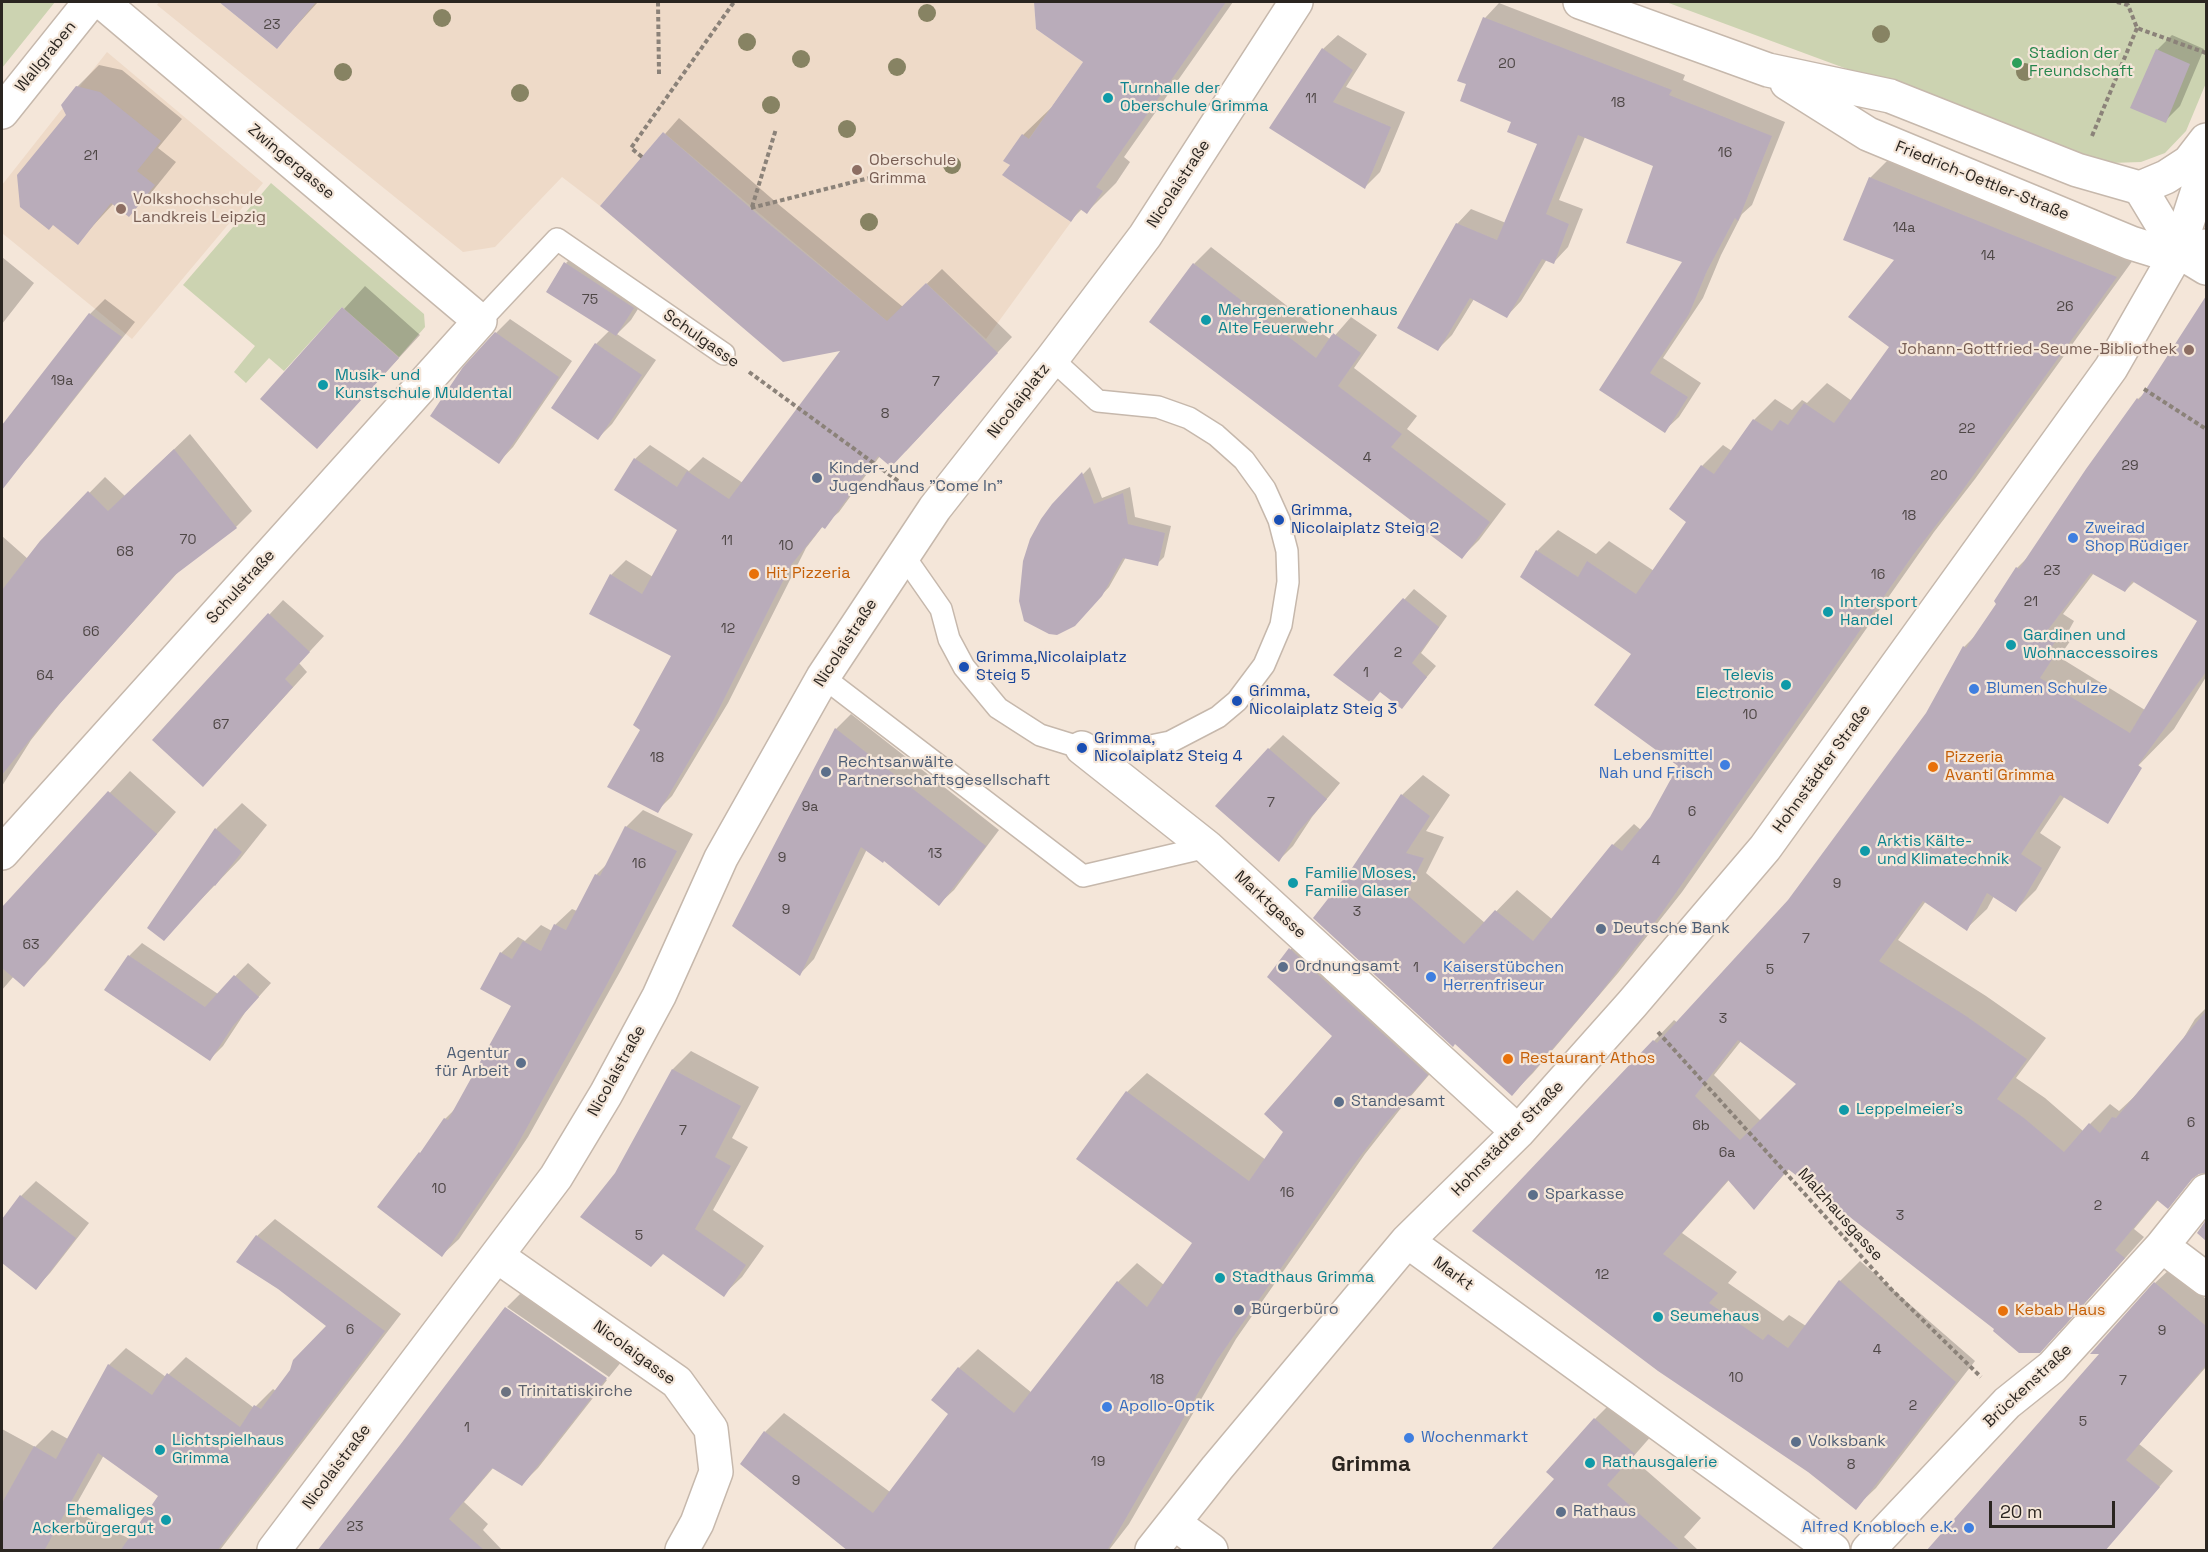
<!DOCTYPE html>
<html>
<head>
<meta charset="utf-8">
<style>
	body { margin:0 }
	#map { position:relative; width:2208px; height:1552px; overflow:hidden; background:#f4e6d9; font-family:"Space Grotesk",sans-serif }
	canvas { display:block }
	.frame { position:absolute; inset:0; border:3px solid #2a2520; pointer-events:none }
	.scale { position:absolute; left:1989px; top:1501px; width:126px; height:27px; box-sizing:border-box; border:3px solid #2a2520; border-top:0; padding-left:8px; font-size:18px; line-height:21px; white-space:nowrap; color:#2a2520; -webkit-text-stroke:4px #f4e6d9; paint-order:stroke }
</style>
</head>
<body>
<div id="map">
<canvas width="2208" height="1552"></canvas>
<div class="frame"></div>
<div class="scale">20 m</div>
</div>
<script>
const ctx = document.querySelector('canvas').getContext('2d');
ctx.lineJoin = 'round';
function fill(path, color) { ctx.fillStyle = color; ctx.fill(path, 'evenodd'); }
const poly = rows => new Path2D(rows.map(r => 'M' + r).join(''));
function trace(path, color, width, dash) { ctx.strokeStyle = color; ctx.lineWidth = width; ctx.lineCap = dash ? 'butt' : 'round'; ctx.setLineDash(dash || []); ctx.stroke(path); }
function write(font, color, halo, rows, align = 'center') {
  ctx.font = font + ' "Space Grotesk",sans-serif'; ctx.lineWidth = 4.5; ctx.setLineDash([]); ctx.textBaseline = 'middle'; ctx.strokeStyle = halo; ctx.fillStyle = color; for (const [text, x, y, turn = 0] of rows) {
    ctx.save(); ctx.translate(x, y); ctx.rotate((+turn || 0) * Math.PI / 180); ctx.textAlign = isNaN(turn) ? turn : align; if (halo) ctx.strokeText(text, 0, 0); ctx.fillText(text, 0, 0); ctx.restore();
  }
}
fill(poly([
	[159,2,219,2,277,49,315,2,1034,2,1036,29,1083,62,1029,139,1004,161,1010,165,1003,175,1071,222,986,339,926,283,889,323,663,132,600,206,562,177,495,247,463,252,157,5],
	[107,52,263,183,132,339,2,233,2,185]
]), '#eedac8');
fill(poly([
	[2,2,55,2,2,68],
	[1666,2,2206,2,2206,83,2186,131,2165,153,2141,162,2110,163,2066,150],
	[271,183,424,314,425,327,399,357,342,307,284,371,269,358,246,383,234,372,255,346,183,285]
]), '#ccd3b1');
fill(poly([
	[222,2,318,2,277,47],
	[1036,2,1233,2,1124,157,1130,162,1116,183,1087,212,1082,209,1071,220,1012,164,1023,135,1052,107,1085,61,1038,28],
	[1499,3,1685,75,1683,80,1785,122,1752,205,1742,214,1721,255,1703,298,1663,358,1701,383,1679,417,1664,431,1601,389,1685,262,1655,165,1585,137,1559,200,1583,209,1568,247,1554,262,1547,259,1521,301,1507,316,1474,299,1452,335,1438,349,1457,224,1471,209,1506,223,1539,144,1468,84,1459,80,1485,18],
	[1338,35,1367,54,1346,87,1405,112,1380,172,1365,187,1271,128,1323,49],
	[2172,35,2204,49,2180,106,2165,121,2157,50],
	[99,65,122,70,182,119,158,148,176,162,151,193,129,215,114,203,77,243,68,115,77,87],
	[679,118,778,204,903,307,942,269,1012,337,906,451,880,456,839,512,823,526,806,548,728,703,672,796,657,811,642,729,673,656,611,575,626,560,653,577,679,529,635,459,650,445,689,471,703,457,743,483,844,349,602,206],
	[1891,157,2136,256,1975,479,1934,532,1682,892,1618,973,1533,1073,1512,1094,1353,869,1402,795,1423,775,1450,795,1426,831,1444,837,1426,873,1485,923,1517,890,1553,920,1613,845,1634,824,1641,830,1651,818,1680,766,1633,654,1537,551,1558,530,1596,554,1609,541,1654,571,1688,522,1671,509,1702,466,1723,445,1732,451,1754,420,1775,399,1792,410,1802,400,1807,403,1827,383,1852,401,1891,347,1897,260,1870,178],
	[1211,247,1331,340,1351,317,1377,335,1354,368,1417,416,1407,429,1506,504,1479,540,1462,557,1194,264],
	[580,249,648,293,631,320,617,334,656,360,612,424,598,438,596,344,610,330,566,263],
	[2,257,34,283,2,324],
	[365,286,420,335,317,447,262,399],
	[105,299,135,322,31,454,17,469,2,457,2,427,90,314],
	[2206,305,2206,677,2174,729,2133,771,2090,759,2040,833,2061,847,2036,890,2016,910,1994,896,1987,909,1966,929,1926,901,1898,940,1986,996,2046,1038,2016,1078,2045,1098,2083,1131,2110,1104,2119,1111,2134,1097,2177,1049,2195,1019,2206,1008,2206,1159,2186,1185,2159,1199,2134,1229,2144,1237,2060,1331,1996,1328,1790,1168,1754,1208,1729,1180,1682,1233,1737,1272,1728,1283,1783,1321,1789,1315,1806,1326,1840,1281,1860,1261,1975,1361,1876,1488,1855,1508,1809,1471,1474,1231,1654,1041,1674,1020,1678,1023,1789,901,1927,714,1964,647,1977,634,1998,603,2017,568,2028,557,2087,470,2138,399,2147,391,2194,317],
	[2094,573,2125,591,2135,581,2199,621,2145,710,2059,657,2073,637,2069,630,2074,621,2063,614],
	[1741,1041,1798,1084,1761,1121,1714,1075],
	[510,319,572,361,513,447,499,462,496,333],
	[190,434,252,511,236,527,180,570,62,701,31,740,2,786,2,536,28,559,41,542,105,477,125,496],
	[1090,467,1102,498,1130,487,1135,517,1171,526,1164,557,1157,564,1126,557,1109,587,1082,617,1053,505],
	[1414,589,1447,616,1421,653,1436,666,1402,707,1381,691,1336,675],
	[283,600,324,636,299,663,307,672,218,770,269,615],
	[851,714,999,830,954,890,939,904,884,859,867,849,814,959,800,974,734,926,836,729],
	[1283,735,1340,783,1312,817,1293,846,1279,860,1269,749],
	[130,771,176,812,45,964,24,984,14,976,2,990,2,909],
	[242,803,267,825,240,859,163,939,149,928,217,828],
	[643,810,693,834,621,970,528,1137,459,1239,442,1255,379,1207,427,1145,445,1119,458,1106,513,1006,501,953,518,937,525,941,541,925,552,931,555,925,572,909,577,911,597,874,609,862,626,827],
	[1310,930,1446,1055,1405,1103,1365,1154,1236,1339,1129,1524,1109,1550,851,1550,765,1432,784,1413,890,1492,951,1414,959,1368,978,1349,1032,1393,1118,1282,1137,1263,1164,1285,1194,1242,1078,1158,1127,1092,1147,1073,1266,1160,1285,1131,1335,1035,1269,977,1291,949],
	[142,943,218,994,248,963,271,983,246,1011,223,1046,209,1060,129,956],
	[691,1051,759,1087,732,1138,748,1147,713,1210,764,1246,742,1277,723,1295,664,1252,616,1174,673,1069],
	[36,1181,89,1223,50,1273,36,1288,2,1261,2,1222,21,1196],
	[275,1219,401,1314,220,1550,2,1550,2,1429,35,1447,52,1430,68,1439,109,1365,126,1348,166,1377,186,1357,254,1408,273,1389,276,1391,328,1326,257,1236],
	[104,1455,160,1496,130,1539,73,1510],
	[2170,1269,2206,1299,2206,1367,2139,1444,2173,1471,2105,1550,2102,1352,2155,1283],
	[522,1292,622,1361,609,1377,507,1307],
	[506,1308,607,1380,538,1468,522,1484,494,1467,464,1502,488,1524,483,1530,502,1550,319,1550,401,1446],
	[1622,1392,1660,1426,1632,1458,1701,1518,1684,1537,1698,1550,1492,1550,1556,1478,1595,1419]
]), '#0003');
fill(poly([
	[219,2,316,2,277,49],
	[1034,2,1226,2,1096,187,1103,191,1087,214,1080,209,1071,222,1002,175,1010,165,1003,161,1022,134,1029,139,1083,62,1036,29],
	[1483,17,1672,90,1669,95,1772,136,1738,221,1735,218,1707,271,1689,314,1650,373,1688,397,1665,433,1599,390,1682,262,1626,243,1653,166,1578,135,1546,214,1569,224,1554,264,1542,259,1507,318,1470,298,1438,351,1397,328,1456,223,1497,240,1537,144,1507,132,1511,122,1460,101,1466,84,1457,81],
	[1322,48,1353,70,1333,102,1391,127,1365,189,1269,128],
	[2156,49,2190,64,2166,123,2130,108],
	[76,86,100,92,161,141,137,171,155,185,129,217,111,203,78,245,53,225,49,230,20,207,17,175,66,115,61,105],
	[663,132,763,219,887,321,926,283,998,353,891,467,878,456,825,529,822,527,791,565,714,719,658,813,607,787,640,730,633,725,671,656,589,614,610,574,642,594,677,530,614,490,634,458,677,487,687,471,729,499,840,351,783,362,600,206],
	[1869,177,2117,277,1954,502,1913,555,1661,914,1598,996,1512,1096,1455,1044,1453,1047,1313,918,1352,868,1401,794,1430,816,1406,853,1424,858,1406,894,1464,944,1495,910,1533,941,1612,844,1622,851,1650,817,1678,766,1594,705,1631,654,1520,577,1536,550,1578,577,1587,561,1636,594,1686,522,1669,509,1701,465,1714,474,1753,419,1772,431,1780,420,1788,425,1804,403,1834,423,1889,347,1848,317,1894,260,1843,240],
	[564,262,634,308,616,336,546,292],
	[1193,263,1316,358,1333,333,1361,353,1338,386,1402,434,1391,447,1490,522,1462,559,1149,322],
	[2206,296,2206,672,2138,765,2142,768,2108,824,2060,795,2021,854,2042,868,2016,912,1987,893,1967,931,1923,901,1879,961,1966,1016,2027,1059,1997,1099,2024,1118,2064,1152,2089,1123,2100,1133,2112,1117,2116,1118,2206,1011,2206,1173,2199,1174,2192,1179,2168,1209,2157,1200,2115,1250,2125,1258,2040,1353,2019,1353,1993,1331,1994,1329,1788,1169,1754,1210,1728,1180,1663,1254,1718,1293,1709,1303,1763,1340,1768,1334,1788,1348,1839,1280,1956,1382,1856,1510,1808,1472,1658,1371,1472,1231,1653,1040,1657,1043,1788,900,1926,713,1963,646,1966,648,1996,604,1994,601,2016,567,2019,569,2086,469,2137,398,2139,400],
	[2091,573,2125,592,2132,581,2197,621,2130,733,2040,678,2053,658,2049,651,2055,642,2044,635],
	[1738,1040,1796,1084,1740,1140,1695,1096],
	[342,307,399,358,317,449,260,399],
	[89,313,122,337,2,490,2,425],
	[495,332,559,377,499,464,430,416,463,367],
	[595,343,642,375,598,440,551,408],
	[174,449,237,528,175,575,47,718,2,775,2,590,40,541,88,491,108,511],
	[1082,472,1094,504,1123,493,1128,524,1165,533,1158,566,1123,558,1102,596,1075,626,1057,635,1049,634,1024,621,1019,601,1023,561,1030,539,1041,519,1052,504],
	[1403,598,1439,627,1412,663,1427,677,1402,709,1380,692,1371,703,1333,675],
	[268,613,310,652,285,679,293,687,203,787,152,740],
	[835,728,986,846,939,906,884,861,883,863,861,847,800,976,732,926],
	[1268,748,1327,799,1297,833,1279,862,1215,806],
	[108,791,157,834,24,987,2,968,2,907],
	[625,826,677,851,606,986,511,1156,442,1257,377,1207,419,1152,420,1153,444,1118,448,1120,511,1006,480,989,500,952,512,959,523,941,541,951,554,924,566,930,595,874,600,876],
	[215,828,242,852,215,886,214,885,164,941,147,928],
	[1289,948,1428,1075,1385,1124,1346,1175,1217,1360,1107,1551,848,1551,740,1464,764,1431,873,1513,948,1414,931,1400,958,1367,1014,1413,1117,1281,1147,1307,1192,1243,1076,1159,1126,1091,1249,1181,1283,1132,1264,1114,1332,1036,1267,977],
	[128,955,205,1007,234,975,259,997,233,1026,210,1061,104,990],
	[672,1069,741,1106,715,1157,731,1166,695,1229,746,1265,724,1297,663,1254,651,1267,580,1217,615,1173],
	[20,1195,76,1238,36,1290,2,1263,2,1219],
	[2206,1220,2206,1241,2197,1233],
	[256,1235,385,1331,217,1551,120,1551,158,1496,98,1453,44,1551,2,1551,2,1503,34,1446,56,1459,108,1364,152,1395,167,1373,240,1427,254,1405,261,1409,290,1370,293,1360,326,1326,278,1289,236,1262],
	[2154,1282,2206,1326,2206,1365,2126,1460,2160,1487,2105,1551,1926,1551,2099,1354,2090,1354],
	[505,1307,607,1378,522,1486,492,1468,449,1519,485,1551,317,1551,400,1445],
	[1594,1418,1635,1454,1607,1485,1681,1551,1490,1551,1554,1479,1546,1472]
]), '#b9acba');
const lane = poly([
	[480,321,557,239,724,354],
	[904,556,941,609,949,639,964,667,998,708,1040,735,1082,748,1131,750,1170,742,1218,717,1237,701,1264,665,1281,625,1288,582,1287,551,1279,520,1265,489,1244,460,1216,435,1189,418,1158,407,1098,401,1052,359],
	[823,677,1083,876,1207,847]
]);
const street = poly([
	[2140,188,2178,251,2206,268],
	[1082,748,1207,847,1518,1132],
	[2,853,480,321,102,2],
	[1407,1241,1833,1550],
	[2162,1246,2206,1279],
	[497,1256,677,1382,711,1429,716,1472,697,1523,682,1550],
	[1174,1523,1211,1550],
	[274,1550,556,1177,606,1094,659,996,721,858,823,677,935,508,1052,359,1145,236,1296,2],
	[1152,1550,1217,1468,1407,1241,1518,1132,1632,1004,1765,848,2111,368,2178,251],
	[1868,1550,2007,1403,2052,1367,2162,1246,2206,1191]
]);
const primary = poly([
	[1580,2,1768,70,1890,96,2077,170,2140,188,2166,177,2189,162,2206,140],
	[1787,83,1868,134,2131,243,2157,251,2178,251,2206,246],
	[2,112,90,2],
	[2178,251,2206,165]
]);
trace(lane, '#c6b8ac', 24);
trace(street, '#c6b8ac', 36);
trace(primary, '#c6b8ac', 36);
trace(poly([
	[658,2,659,74],
	[2117,2,2128,5,2137,28,2206,53],
	[2092,136,2137,28],
	[642,157,631,148,734,2],
	[752,207,776,129],
	[751,208,877,176],
	[749,372,905,486],
	[2144,389,2206,429],
	[1658,1032,1890,1288,1981,1377]
]), '#8b8279', 4, [4.5, 3]);
trace(lane, '#fff', 21);
trace(street, '#fff', 33);
trace(primary, '#fff', 33);
ctx.fillStyle = '#878363';
for (const [x, y] of [
	[927,13],
	[442,18],
	[1881,34],
	[747,42],
	[801,59],
	[897,67],
	[343,72],
	[2025,72],
	[520,93],
	[771,105],
	[847,129],
	[952,165],
	[869,222]
]) { ctx.beginPath(); ctx.arc(x, y, 9, 0, 2 * Math.PI); ctx.fill(); }
for (const [x, y, r, color] of [
	[2017,63,6,"#2e9e5b"],
	[1108,98,6,"#0f9aa8"],
	[857,170,6,"#8d6e63"],
	[121,209,6,"#8d6e63"],
	[1206,320,6,"#0f9aa8"],
	[2189,350,6,"#8d6e63"],
	[323,385,6,"#0f9aa8"],
	[817,478,6,"#5c6f8a"],
	[1279,520,6,"#1a4fb4"],
	[2073,538,6,"#3f7fe0"],
	[754,574,6,"#e8710a"],
	[1828,612,6,"#0f9aa8"],
	[2011,645,6,"#0f9aa8"],
	[964,667,6,"#1a4fb4"],
	[1786,685,6,"#0f9aa8"],
	[1974,689,6,"#3f7fe0"],
	[1237,701,6,"#1a4fb4"],
	[1082,748,6,"#1a4fb4"],
	[1725,765,6,"#3f7fe0"],
	[1933,767,6,"#e8710a"],
	[826,772,6,"#5c6f8a"],
	[1865,851,6,"#0f9aa8"],
	[1293,883,6,"#0f9aa8"],
	[1601,929,6,"#5c6f8a"],
	[1283,967,6,"#5c6f8a"],
	[1431,977,6,"#3f7fe0"],
	[1508,1059,6,"#e8710a"],
	[521,1063,6,"#5c6f8a"],
	[1339,1102,6,"#5c6f8a"],
	[1844,1110,6,"#0f9aa8"],
	[1533,1195,6,"#5c6f8a"],
	[1220,1278,6,"#0f9aa8"],
	[1239,1310,6,"#5c6f8a"],
	[2003,1311,6,"#e8710a"],
	[1658,1317,6,"#0f9aa8"],
	[506,1392,6,"#6b7280"],
	[1107,1407,6,"#3f7fe0"],
	[1409,1438,6,"#3f7fe0"],
	[1796,1442,6,"#5c6f8a"],
	[160,1450,6,"#0f9aa8"],
	[1590,1463,6,"#0f9aa8"],
	[1561,1512,6,"#5c6f8a"],
	[166,1520,6,"#0f9aa8"],
	[1969,1528,6,"#3f7fe0"]
]) { const dot = new Path2D(); dot.arc(x, y, r, 0, 2 * Math.PI); ctx.fillStyle = color; ctx.fill(dot); trace(dot, '#f4e6d9', 2); }
write('14px', '#4e4746', null, [
	["23",272,25],
	["20",1507,64],
	["11",1311,99],
	["18",1618,103],
	["16",1725,153],
	["21",91,156],
	["14a",1904,228],
	["14",1988,256],
	["75",590,300],
	["26",2065,307],
	["19a",62,381],
	["7",936,382],
	["8",885,414],
	["22",1967,429],
	["4",1367,458],
	["29",2130,466],
	["20",1939,476],
	["18",1909,516],
	["70",188,540],
	["11",727,541],
	["10",786,546],
	["68",125,552],
	["23",2052,571],
	["16",1878,575],
	["21",2031,602],
	["12",728,629],
	["66",91,632],
	["2",1398,653],
	["1",1366,673],
	["64",45,676],
	["10",1750,715],
	["67",221,725],
	["18",657,758],
	["7",1271,803],
	["9a",810,807],
	["6",1692,812],
	["13",935,854],
	["9",782,858],
	["4",1656,861],
	["16",639,864],
	["9",1837,884],
	["9",786,910],
	["3",1357,912],
	["7",1806,939],
	["63",31,945],
	["1",1416,968],
	["5",1770,970],
	["3",1723,1019],
	["6",2191,1123],
	["6b",1701,1126],
	["7",683,1131],
	["6a",1727,1153],
	["4",2145,1157],
	["10",439,1189],
	["16",1287,1193],
	["2",2098,1206],
	["3",1900,1216],
	["5",639,1236],
	["12",1602,1275],
	["6",350,1330],
	["9",2162,1331],
	["4",1877,1350],
	["10",1736,1378],
	["18",1157,1380],
	["7",2123,1381],
	["2",1913,1406],
	["5",2083,1422],
	["1",467,1428],
	["19",1098,1462],
	["8",1851,1465],
	["9",796,1481],
	["23",355,1527]
]);
write('16px', '#27864d', '#f4e6d9', [
	["Stadion der",2029,54],
	["Freundschaft",2029,72]
], 'left');
write('16px', '#2a2520', '#f4e6d9', [
	["Wallgraben",46,57,-51],
	["Zwingergasse",291,162,40],
	["Friedrich-Oettler-Straße",1982,181,22],
	["Nicolaistraße",1179,184,-57],
	["Schulgasse",701,339,35],
	["Nicolaiplatz",1019,401,-52],
	["Schulstraße",241,587,-48],
	["Nicolaistraße",846,643,-57],
	["Hohnstädter Straße",1822,769,-54],
	["Marktgasse",1270,905,43],
	["Nicolaistraße",617,1071,-61],
	["Hohnstädter Straße",1508,1139,-46],
	["Malzhausgasse",1840,1215,48],
	["Markt",1453,1274,36],
	["Nicolaigasse",634,1353,36],
	["Brückenstraße",2028,1386,-43],
	["Nicolaistraße",337,1467,-53]
]);
write('16px', '#0d838f', '#f4e6d9', [
	["Turnhalle der",1120,89],
	["Oberschule Grimma",1120,107],
	["Mehrgenerationenhaus",1218,311],
	["Alte Feuerwehr",1218,329],
	["Musik- und",335,376],
	["Kunstschule Muldental",335,394],
	["Intersport",1840,603],
	["Handel",1840,621],
	["Gardinen und",2023,636],
	["Wohnaccessoires",2023,654],
	["Televis",1774,676,"right"],
	["Electronic",1774,694,"right"],
	["Arktis Kälte-",1877,842],
	["und Klimatechnik",1877,860],
	["Familie Moses,",1305,874],
	["Familie Glaser",1305,892],
	["Leppelmeier's",1856,1110],
	["Stadthaus Grimma",1232,1278],
	["Seumehaus",1670,1317],
	["Lichtspielhaus",172,1441],
	["Grimma",172,1459],
	["Rathausgalerie",1602,1463],
	["Ehemaliges",154,1511,"right"],
	["Ackerbürgergut",154,1529,"right"]
], 'left');
write('16px', '#785e54', '#f4e6d9', [
	["Oberschule",869,161],
	["Grimma",869,179],
	["Volkshochschule",133,200],
	["Landkreis Leipzig",133,218],
	["Johann-Gottfried-Seume-Bibliothek",2177,350,"right"]
], 'left');
write('16px', '#4e5e75', '#f4e6d9', [
	["Kinder- und",829,469],
	["Jugendhaus \"Come In\"",829,487],
	["Rechtsanwälte",838,763],
	["Partnerschaftsgesellschaft",838,781],
	["Deutsche Bank",1613,929],
	["Ordnungsamt",1295,967],
	["Agentur",509,1054,"right"],
	["für Arbeit",509,1072,"right"],
	["Standesamt",1351,1102],
	["Sparkasse",1545,1195],
	["Bürgerbüro",1251,1310],
	["Volksbank",1808,1442],
	["Rathaus",1573,1512]
], 'left');
write('16px', '#164399', '#f4e6d9', [
	["Grimma,",1291,511],
	["Nicolaiplatz Steig 2",1291,529],
	["Grimma,Nicolaiplatz",976,658],
	["Steig 5",976,676],
	["Grimma,",1249,692],
	["Nicolaiplatz Steig 3",1249,710],
	["Grimma,",1094,739],
	["Nicolaiplatz Steig 4",1094,757]
], 'left');
write('16px', '#366cbe', '#f4e6d9', [
	["Zweirad",2085,529],
	["Shop Rüdiger",2085,547],
	["Blumen Schulze",1986,689],
	["Lebensmittel",1713,756,"right"],
	["Nah und Frisch",1713,774,"right"],
	["Kaiserstübchen",1443,968],
	["Herrenfriseur",1443,986],
	["Apollo-Optik",1119,1407],
	["Wochenmarkt",1421,1438],
	["Alfred Knobloch e.K.",1957,1528,"right"]
], 'left');
write('16px', '#c56008', '#f4e6d9', [
	["Hit Pizzeria",766,574],
	["Pizzeria",1945,758],
	["Avanti Grimma",1945,776],
	["Restaurant Athos",1520,1059],
	["Kebab Haus",2015,1311]
], 'left');
write('16px', '#5b616d', '#f4e6d9', [
	["Trinitatiskirche",518,1392]
], 'left');
write('bold 22px', '#2a2520', '#f4e6d9', [
	["Grimma",1371,1465]
]);
</script>
</body>
</html>
